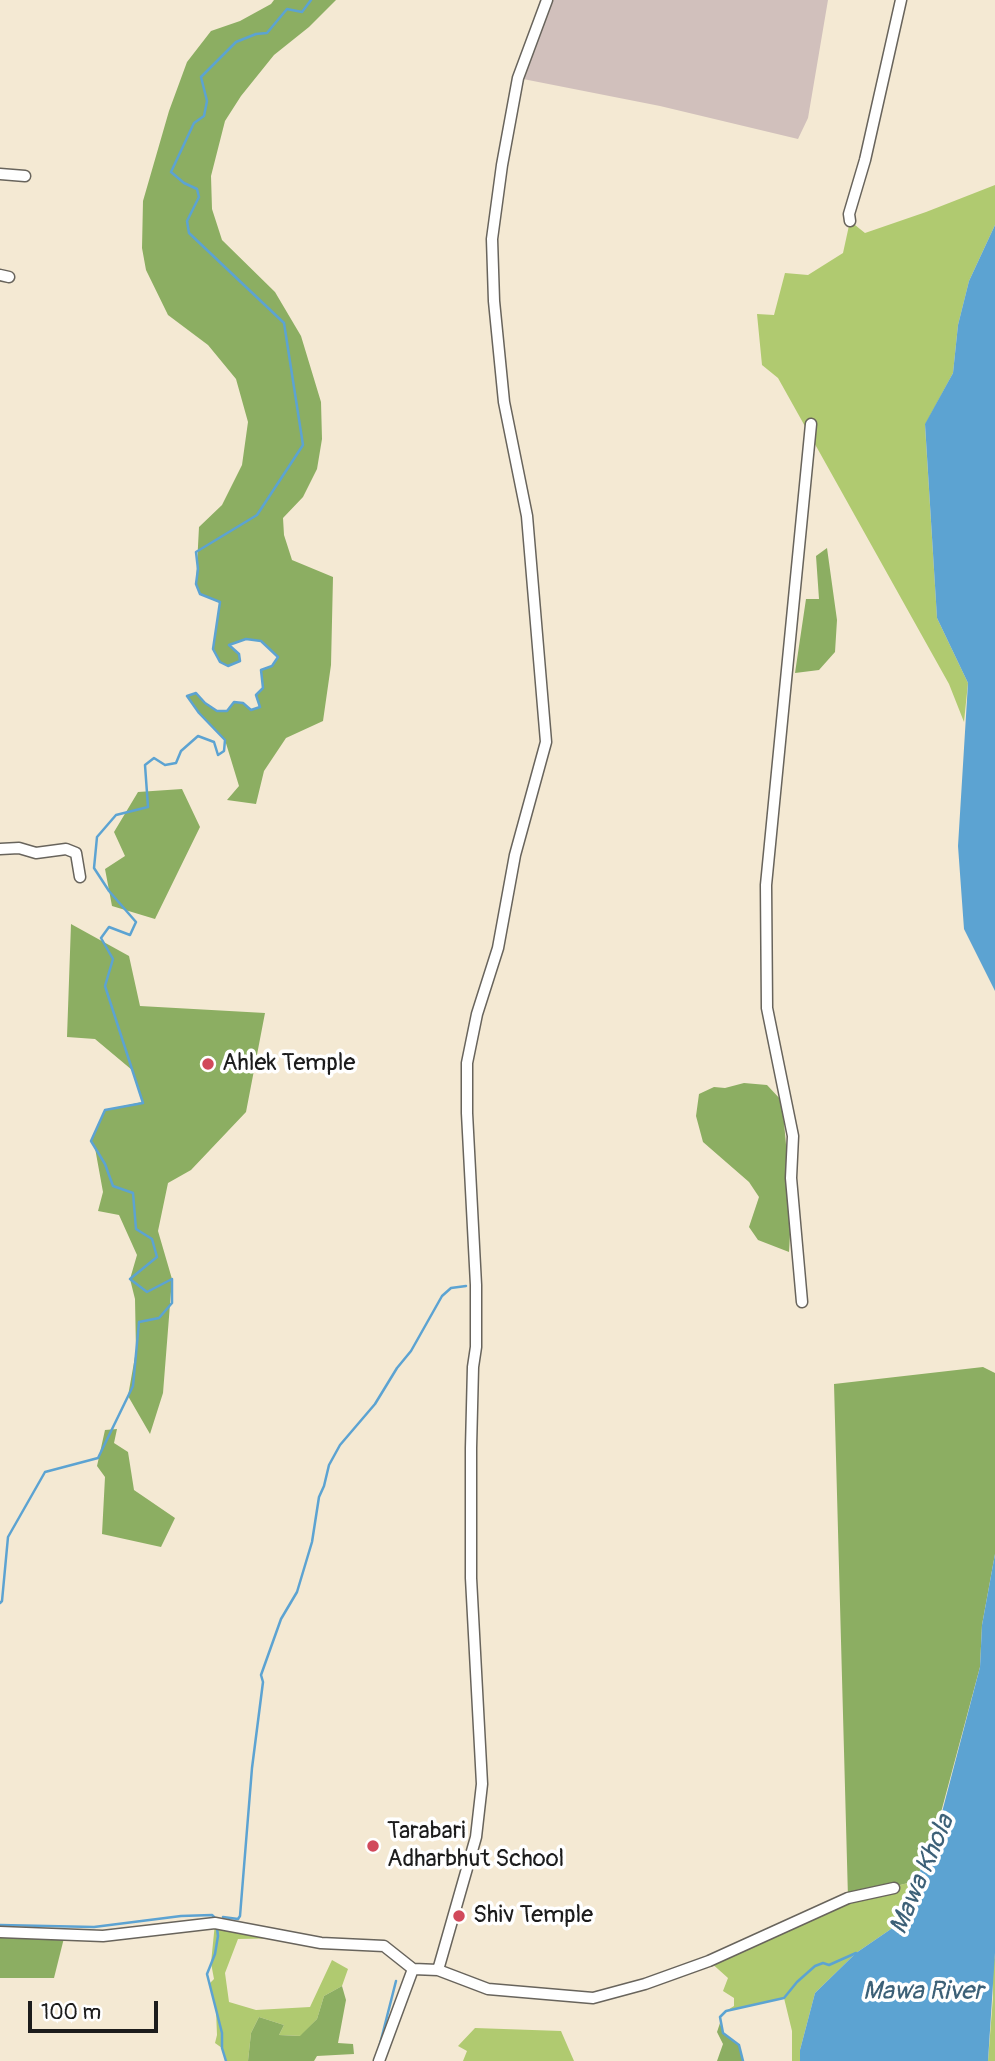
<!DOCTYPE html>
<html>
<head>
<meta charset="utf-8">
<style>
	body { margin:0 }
	#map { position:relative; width:995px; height:2061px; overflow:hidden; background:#f4e9d3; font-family:Pangolin,sans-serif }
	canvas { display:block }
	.scale { position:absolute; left:28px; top:2001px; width:130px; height:32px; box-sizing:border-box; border:4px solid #1c1c1c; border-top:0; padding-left:9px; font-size:21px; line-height:24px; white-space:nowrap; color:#1c1c1c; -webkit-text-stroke:5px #fff; paint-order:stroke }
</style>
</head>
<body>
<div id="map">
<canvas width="995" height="2061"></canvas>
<div class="scale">100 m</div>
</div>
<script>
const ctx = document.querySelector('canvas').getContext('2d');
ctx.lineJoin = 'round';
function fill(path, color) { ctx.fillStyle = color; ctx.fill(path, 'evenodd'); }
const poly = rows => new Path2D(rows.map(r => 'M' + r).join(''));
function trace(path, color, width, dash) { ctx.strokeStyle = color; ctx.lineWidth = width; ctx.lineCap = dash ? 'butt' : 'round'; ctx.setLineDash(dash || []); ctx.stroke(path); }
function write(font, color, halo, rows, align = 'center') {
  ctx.font = font + ' Pangolin,sans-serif'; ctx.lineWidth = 7; ctx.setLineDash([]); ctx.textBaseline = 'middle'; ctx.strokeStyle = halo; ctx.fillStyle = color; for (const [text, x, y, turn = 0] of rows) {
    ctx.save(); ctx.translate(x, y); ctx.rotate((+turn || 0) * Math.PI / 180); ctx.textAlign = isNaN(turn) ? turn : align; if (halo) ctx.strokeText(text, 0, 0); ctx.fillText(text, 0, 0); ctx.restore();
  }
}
fill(poly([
	[540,0,828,0,808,118,798,139,660,106,518,78]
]), '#d1c0bc');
fill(poly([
	[995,185,995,225,969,281,958,325,953,373,925,425,937,618,968,683,964,722,949,684,778,378,762,365,757,314,774,315,785,273,808,275,843,253,850,221,865,233,926,212],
	[916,1881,891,1929,856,1953,815,1993,800,2050,800,2061,792,2061,792,2031,784,1998,726,2011,734,2006,734,1998,723,1991,728,1978,709,1961,848,1898],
	[215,1923,292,1938,238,1939,225,1973,229,2002,256,2010,310,2007,332,1960,348,1969,342,1986,324,1996,317,2019,301,2036,279,2035,284,2025,259,2017,251,2033,248,2061,226,2061,222,2048,215,2043,217,2035,216,2010,209,1984,214,1979,211,1963],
	[995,1953,995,2061,988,2061,993,1997,993,1966],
	[475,2028,561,2031,574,2061,463,2061,467,2051,458,2046]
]), '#b0ca70');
fill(poly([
	[274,0,336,0,309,27,274,55,241,96,225,121,211,176,212,209,222,240,275,292,301,336,321,402,322,439,317,469,303,497,283,518,284,535,292,560,333,577,331,665,323,721,286,738,264,771,256,804,227,800,239,786,225,740,199,713,187,696,196,693,205,703,217,711,227,711,234,702,243,703,251,710,259,707,256,695,263,688,261,670,272,666,278,657,261,641,246,639,230,645,239,654,240,661,228,666,220,662,213,649,220,603,200,594,196,584,199,527,222,505,242,465,248,422,236,379,208,345,168,315,146,270,142,248,143,201,169,111,187,62,211,31,240,21,271,4],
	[827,548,837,620,835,652,819,670,795,673,806,599,819,599,816,556],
	[182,789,200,827,155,919,112,906,105,869,125,856,114,832,138,792],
	[71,924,129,956,140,1006,265,1013,246,1112,191,1170,168,1183,158,1231,172,1279,163,1393,150,1434,128,1396,136,1351,135,1299,130,1279,137,1255,119,1215,98,1211,103,1192,95,1148,91,1141,105,1110,142,1102,132,1070,95,1039,67,1037],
	[744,1083,767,1085,782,1101,788,1166,786,1192,792,1199,789,1252,758,1240,749,1227,759,1197,749,1182,703,1142,696,1116,699,1094,714,1087,725,1088],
	[983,1367,995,1373,995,1554,982,1625,980,1667,940,1816,916,1881,848,1898,834,1384],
	[117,1429,114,1443,128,1452,134,1490,175,1518,161,1547,102,1534,105,1477,97,1466,105,1430],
	[0,1932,65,1934,54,1978,0,1978],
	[342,1986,346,2000,338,2043,353,2044,354,2054,317,2056,314,2061,248,2061,251,2033,259,2017,284,2025,279,2035,300,2036,317,2019,324,1996],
	[720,2023,723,2033,739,2045,743,2061,717,2061,723,2044,717,2032]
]), '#8cae62');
fill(poly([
	[995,225,995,991,964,929,958,846,968,683,937,618,925,424,953,373,958,325,969,281],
	[995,1554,995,1953,988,2061,800,2061,800,2050,815,1993,856,1953,891,1929,916,1881,941,1816,980,1667,982,1625]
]), '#5ca3d2');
trace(poly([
	[0,1603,2,1601,8,1537,45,1472,98,1458,133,1386,139,1322,159,1318,172,1303,172,1279,147,1292,130,1279,157,1257,152,1239,136,1229,133,1193,113,1186,105,1164,91,1141,105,1110,143,1103,105,986,113,959,101,938,109,927,130,935,136,922,109,891,94,868,97,837,116,815,148,807,145,765,154,758,165,765,176,763,181,751,198,736,214,742,218,755,224,751,225,740,199,713,187,696,196,693,205,703,217,711,227,711,234,702,243,703,251,710,260,707,256,695,263,688,261,670,272,666,278,657,261,641,246,639,229,645,239,654,240,661,228,666,220,662,213,649,220,602,200,594,196,584,198,569,196,552,257,515,303,445,284,323,189,233,187,221,199,197,197,189,184,183,171,172,194,123,204,116,207,101,201,77,236,42,256,34,267,33,287,9,302,12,311,0],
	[223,1917,238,1919,240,1916,252,1768,263,1682,261,1675,281,1619,297,1592,312,1542,319,1497,324,1486,329,1465,340,1445,375,1404,397,1368,411,1351,442,1296,451,1288,466,1286],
	[0,1925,94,1927,181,1916,212,1915,215,1918],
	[217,1928,218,1936,215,1954,207,1974,222,2033,222,2048,226,2061],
	[379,2048,396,1981],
	[743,2061,739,2045,723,2033,720,2017,726,2011,784,1998,797,1982,815,1966,823,1963,829,1965,856,1953]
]), '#5ca3d2', 2.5);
const minor = poly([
	[0,174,25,176],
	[850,221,849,214,865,160,901,0],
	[0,275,9,277],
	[0,849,19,848,36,853,66,849,76,853,80,877],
	[802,1302,791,1178,793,1136,767,1008,766,885,811,424],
	[0,1932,103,1936,215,1923,321,1943,384,1946,413,1969,438,1970,488,1989,593,1998,645,1984,709,1961,848,1898,894,1888],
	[438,1970,476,1837,482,1784,471,1578,471,1448,473,1367,476,1347,476,1285,467,1113,467,1063,477,1014,498,948,515,855,546,742,527,516,504,402,494,301,492,239,502,165,518,78,547,0],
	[379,2061,413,1969]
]);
trace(minor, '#68645c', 13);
trace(minor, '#fff', 10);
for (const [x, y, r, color] of [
	[208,1064,7,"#d1495b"],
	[373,1846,7,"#d1495b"],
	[459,1916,7,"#d1495b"]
]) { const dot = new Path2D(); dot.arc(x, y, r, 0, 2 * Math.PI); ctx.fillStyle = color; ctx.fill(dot); trace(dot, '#fff', 2.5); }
write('24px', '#1c1c1c', '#fff', [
	["Ahlek Temple",222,1064],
	["Tarabari",387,1832],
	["Adharbhut School",387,1860],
	["Shiv Temple",473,1916]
], 'left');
write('italic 26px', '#3c6077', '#fff', [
	["Mawa Khola",923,1875,-67],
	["Mawa River",923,1992]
]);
</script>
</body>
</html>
